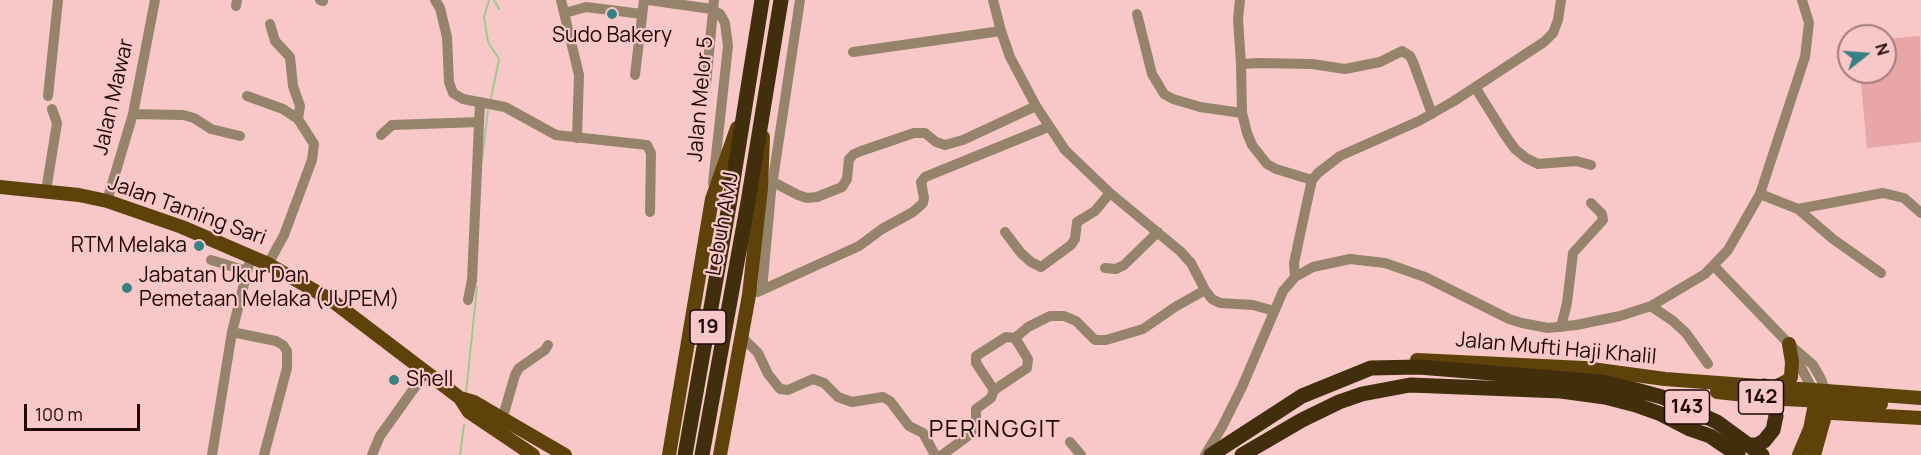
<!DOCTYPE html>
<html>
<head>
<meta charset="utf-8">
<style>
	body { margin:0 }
	#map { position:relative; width:1921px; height:455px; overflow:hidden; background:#f7c8c7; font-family:Manrope,sans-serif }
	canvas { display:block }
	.north { position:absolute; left:1837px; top:24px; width:60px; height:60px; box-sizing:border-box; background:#f7c8c7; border:2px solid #a17b7b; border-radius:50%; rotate:73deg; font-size:16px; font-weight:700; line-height:24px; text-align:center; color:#200708 }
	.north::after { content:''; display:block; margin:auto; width:21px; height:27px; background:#378083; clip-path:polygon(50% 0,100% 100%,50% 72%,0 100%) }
	.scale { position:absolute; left:24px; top:404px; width:116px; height:27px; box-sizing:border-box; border:3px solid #200708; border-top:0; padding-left:8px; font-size:18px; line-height:21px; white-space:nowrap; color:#200708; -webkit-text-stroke:4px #f7c8c7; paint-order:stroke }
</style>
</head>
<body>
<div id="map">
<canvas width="1921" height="455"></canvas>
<div class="north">N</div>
<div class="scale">100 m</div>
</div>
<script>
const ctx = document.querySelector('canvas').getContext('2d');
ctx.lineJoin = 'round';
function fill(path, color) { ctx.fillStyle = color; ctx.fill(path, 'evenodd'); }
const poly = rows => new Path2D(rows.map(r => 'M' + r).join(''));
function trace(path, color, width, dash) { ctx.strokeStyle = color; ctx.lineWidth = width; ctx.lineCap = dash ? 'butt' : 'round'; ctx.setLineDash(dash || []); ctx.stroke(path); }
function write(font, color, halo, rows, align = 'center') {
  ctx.font = font + ' Manrope,sans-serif'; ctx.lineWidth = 4.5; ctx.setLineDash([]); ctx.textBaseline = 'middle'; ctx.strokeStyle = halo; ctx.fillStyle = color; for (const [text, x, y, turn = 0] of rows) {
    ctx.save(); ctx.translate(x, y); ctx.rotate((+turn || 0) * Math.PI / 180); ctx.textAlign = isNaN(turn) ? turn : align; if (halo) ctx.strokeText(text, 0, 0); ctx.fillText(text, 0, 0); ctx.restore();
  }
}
fill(poly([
	[1920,36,1921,142,1867,148,1860,72,1885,72,1885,39]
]), '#e9a6a6');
trace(poly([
	[489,0,484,17,488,42,499,59,491,98],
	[494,0,499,9],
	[482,161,488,110],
	[466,393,477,287],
	[460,455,464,425]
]), '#9eca91', 2);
trace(poly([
	[320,0,323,1],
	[435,0,440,8,447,37,449,82,453,93,463,99,505,107,556,135,647,145,651,153,650,212],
	[561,0,579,75,577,138],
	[648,0,712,9,720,14,725,23,728,46,713,183],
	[993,0,1001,31,1010,57,1036,106,1065,150,1110,193,1180,251,1191,263,1205,290,1212,299,1220,303,1253,305,1274,311],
	[1240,0,1238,19,1241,64,1242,113,1247,133,1252,145,1267,164,1276,169,1312,180],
	[236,6,237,0],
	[565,13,586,7,642,14],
	[1137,14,1152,74,1164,94,1173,99,1200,107,1242,113],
	[270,24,275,41,290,57,293,86,300,106,298,119],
	[853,52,1001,31],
	[1241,64,1260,63,1312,64,1345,69,1380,62,1402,51,1410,56,1413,62,1432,114],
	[635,75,644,0],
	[706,85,714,0],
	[1475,87,1505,135,1515,149,1526,158,1538,164,1576,161,1591,165],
	[48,96,58,0],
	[247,96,283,109,298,119,314,144,312,160,284,235,268,264],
	[133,114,183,115,194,118,211,129,240,136],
	[381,135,392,125,479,122],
	[773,182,798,195,807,198,817,197,842,187,847,179,849,159,854,154,861,151,914,133,925,133,936,142,945,145,963,140,1036,106],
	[46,191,57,123,52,109],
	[1760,194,1798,209,1833,239,1881,273],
	[107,201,133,114,155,0],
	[1798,209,1883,193,1904,198,1921,213],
	[1005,232,1021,253,1031,262,1041,267,1071,245,1075,239,1077,222,1095,211,1110,193],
	[211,260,247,271],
	[1714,266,1789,344,1813,365,1821,379,1826,392],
	[1105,268,1116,269,1124,265,1158,232],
	[1295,277,1294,263,1306,207,1312,180,1318,173,1340,156,1419,121,1454,101,1544,42,1553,33,1558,20,1561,0],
	[762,290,859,246,882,229,913,212,923,203,924,198,921,182,925,177,1048,127],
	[757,292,762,290,771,192,800,0],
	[468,300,472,280,480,102],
	[1651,306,1673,321,1686,333,1708,364],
	[1561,327,1567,303,1573,253,1603,220,1602,214,1591,203],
	[232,332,276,341,283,345,287,351,287,368,264,455],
	[742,337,758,353,768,374,780,389,788,390,813,379,824,383,838,397,852,402,883,397,890,401,909,426,923,433,935,455],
	[1793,353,1813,390],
	[994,390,976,363,976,356,1006,337,1015,338],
	[502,420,515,375,519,368,545,350,548,345],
	[1070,442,1081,455],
	[212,455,232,332,251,256],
	[372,455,380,436,425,373],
	[942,455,968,436,976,426,976,409,991,398,994,390,1027,368,1028,359,1015,338,1028,327,1050,316,1064,316,1076,321,1095,340,1106,340,1143,329,1175,307,1205,290],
	[1205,455,1222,427,1242,387,1283,291,1295,277,1313,267,1350,259,1385,263,1425,277,1509,319,1522,323,1548,328,1576,325,1620,316,1651,306,1705,274,1728,250,1760,194,1805,57,1809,23,1802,0]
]), '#95846b', 10);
trace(poly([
	[0,187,79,195,107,201,182,227,268,264,331,300,460,398,469,412,533,455],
	[1417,360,1584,368,1665,379,1921,398],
	[1775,387,1787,381,1791,377,1792,362,1789,344],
	[1717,392,1784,399,1881,404],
	[460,398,474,402,565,455],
	[1814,412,1921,418],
	[669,455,712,199,737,128],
	[720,455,749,295,761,188,763,137],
	[1799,455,1810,429,1815,404],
	[1814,455,1828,405]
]), '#5e420a', 14);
trace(poly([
	[1745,445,1757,445,1764,441,1773,430,1776,416,1774,404,1764,386],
	[685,455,730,200,762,0],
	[702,455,748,202,781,0],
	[1211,455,1302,396,1371,368,1419,367,1602,382,1636,390,1662,397,1717,422,1762,455],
	[1242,455,1302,420,1339,402,1362,394,1410,385,1561,391,1605,397,1636,405,1661,414,1690,429,1710,436,1738,455]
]), '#412e0d', 15);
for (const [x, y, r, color] of [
	[612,14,6,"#378083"],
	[199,246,6,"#378083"],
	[127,288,6,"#378083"],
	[394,380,6,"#378083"]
]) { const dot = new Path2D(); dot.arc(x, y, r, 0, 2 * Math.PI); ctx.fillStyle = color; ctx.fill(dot); trace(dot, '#f7c8c7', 2); }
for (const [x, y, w] of [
	[708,327,36],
	[1761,397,45],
	[1687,407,45]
]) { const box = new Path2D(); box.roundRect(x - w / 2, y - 17, w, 34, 4.5); ctx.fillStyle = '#f7c8c7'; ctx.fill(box); trace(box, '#200708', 1.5); }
write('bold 20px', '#200708', null, [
	["19",708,327],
	["142",1761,397],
	["143",1687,407]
]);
write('21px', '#200708', '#f7c8c7', [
	["Sudo Bakery",612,36,"center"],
	["RTM Melaka",187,246,"right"],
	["Jabatan Ukur Dan",139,276],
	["Pemetaan Melaka (JUPEM)",139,300],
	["Shell",406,380]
], 'left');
write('21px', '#200708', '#f7c8c7', [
	["Jalan Mawar",114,97,-77],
	["Jalan Melor 5",701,99,-85],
	["Jalan Taming Sari",187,211,20],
	["Lebuh AMJ",723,224,-80],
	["Jalan Mufti Haji Khalil",1556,349,5]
]);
ctx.letterSpacing = '1.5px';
write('24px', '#200708', '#f7c8c7', [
	["PERINGGIT",995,430]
]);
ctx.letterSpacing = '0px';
</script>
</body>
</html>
